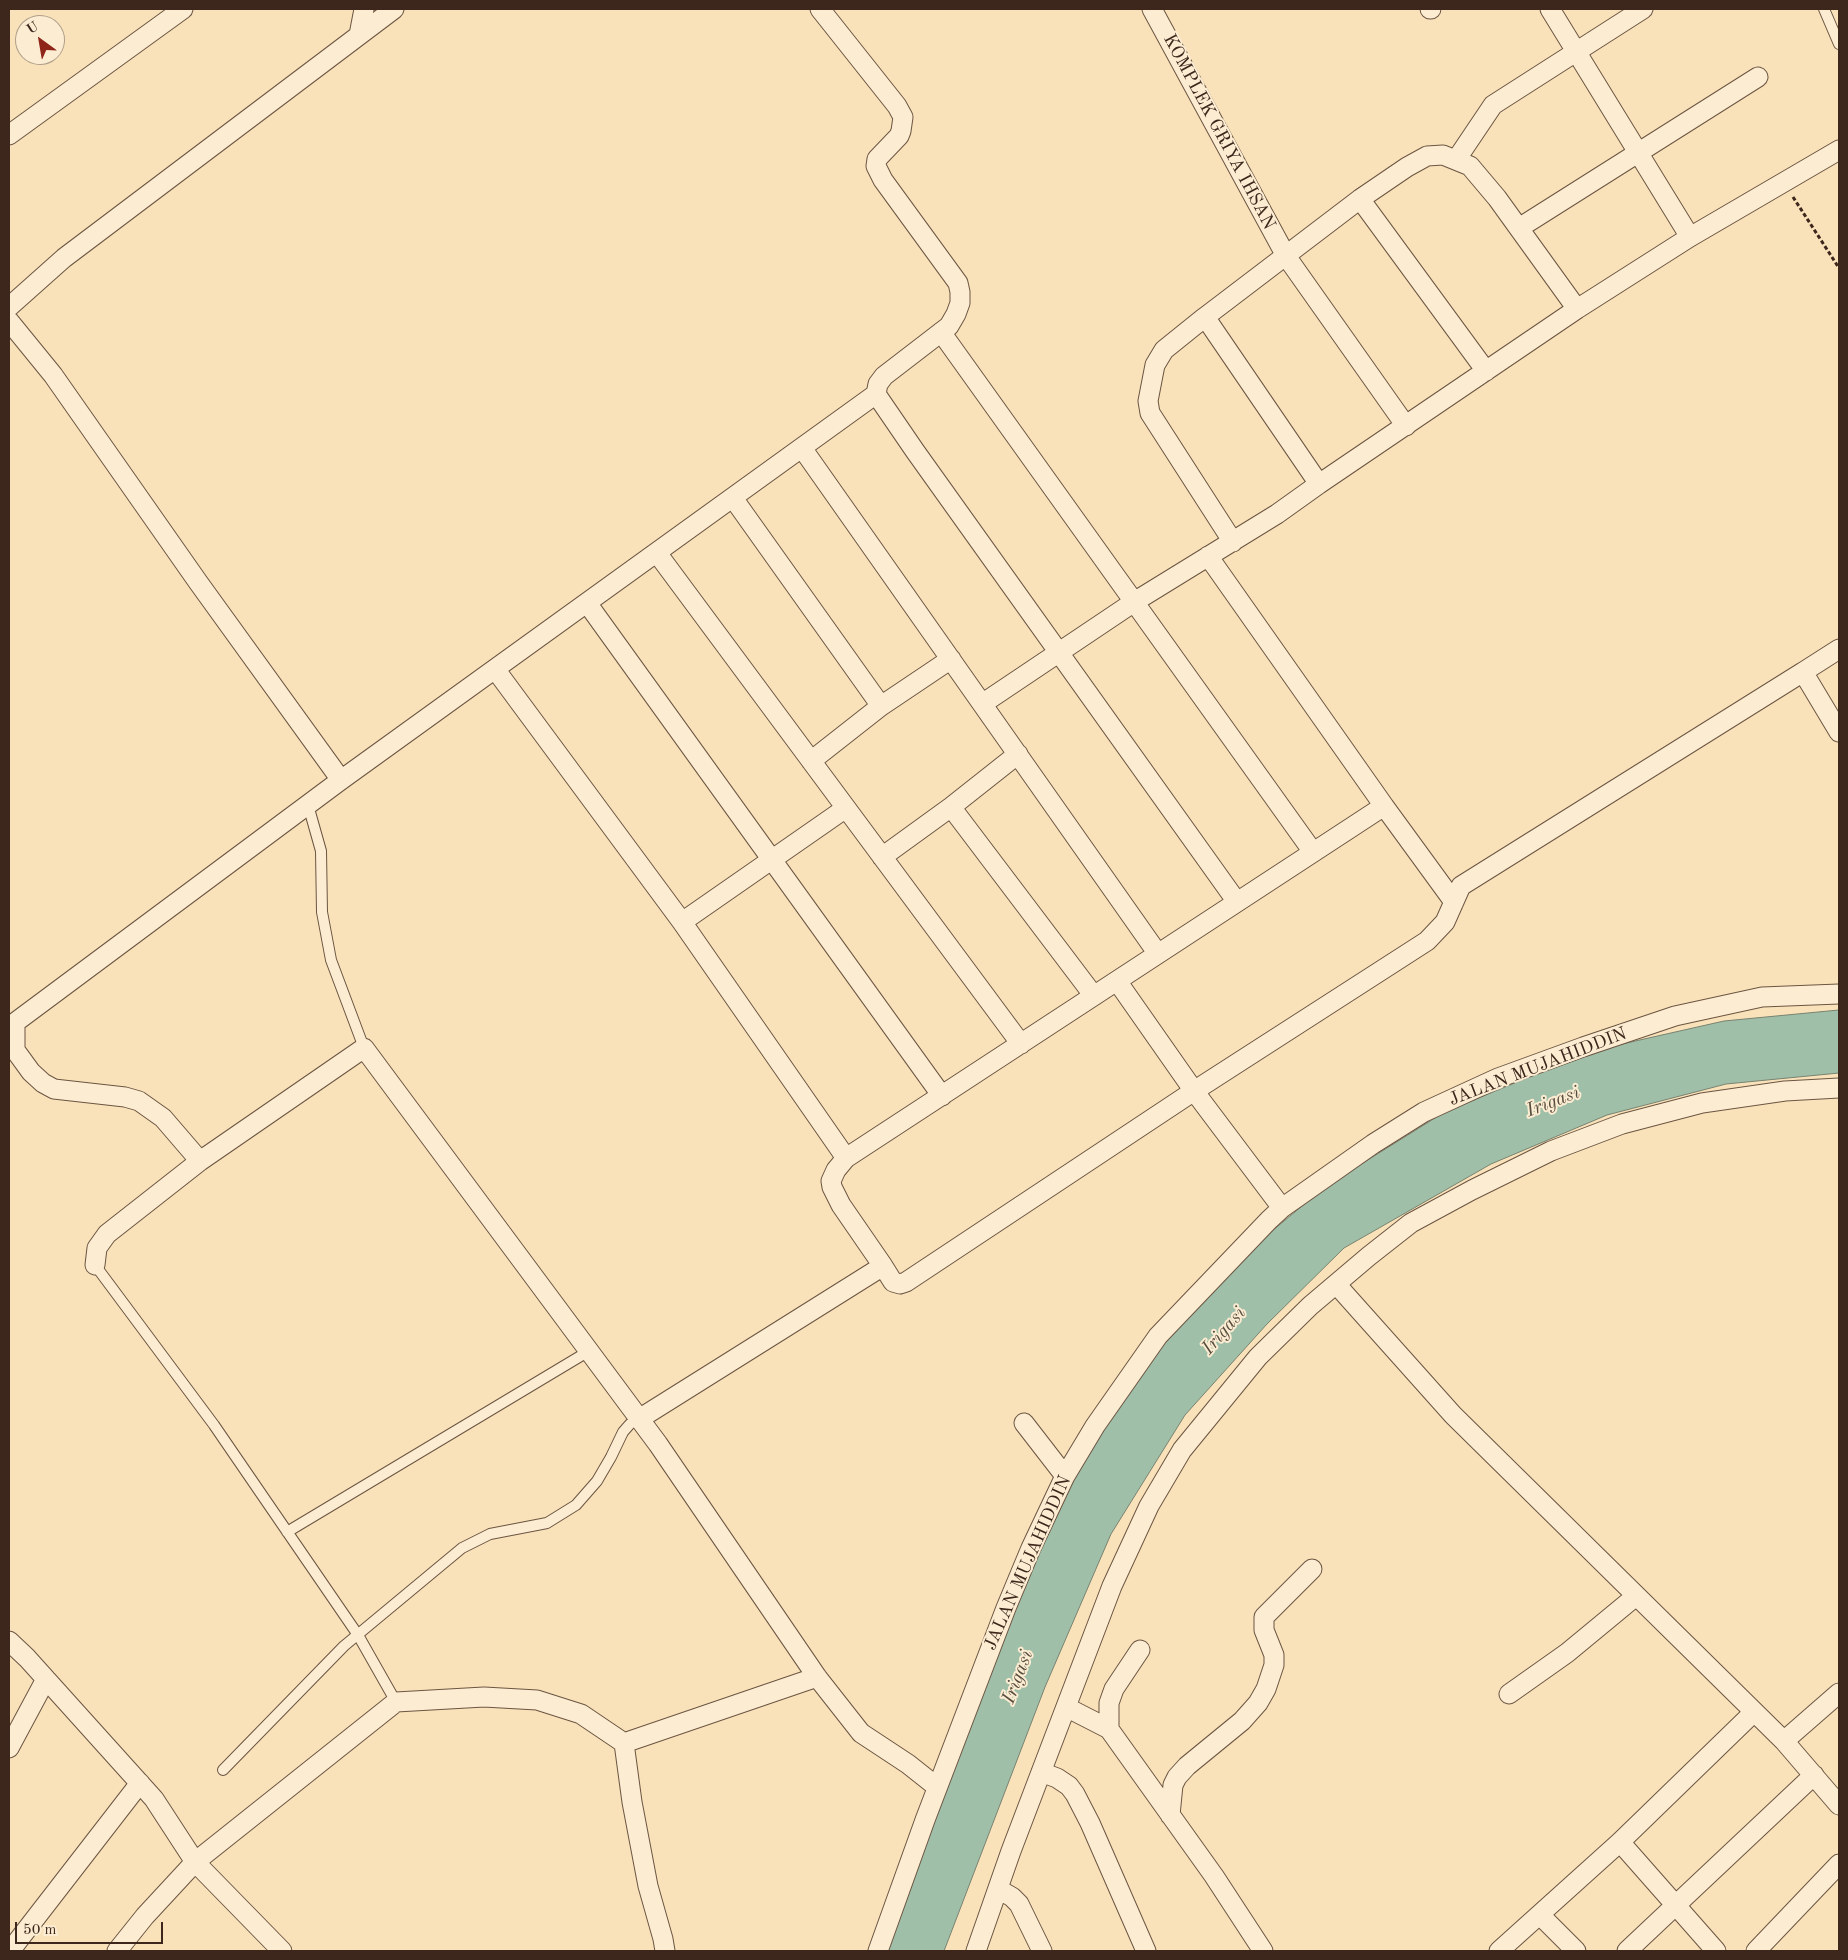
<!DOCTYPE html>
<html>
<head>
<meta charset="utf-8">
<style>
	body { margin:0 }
	#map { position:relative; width:1848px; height:1960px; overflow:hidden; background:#f9e2b9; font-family:"Old Standard TT",serif }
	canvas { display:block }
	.frame { position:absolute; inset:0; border:10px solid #3d261b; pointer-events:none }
	.north { position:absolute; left:15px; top:15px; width:50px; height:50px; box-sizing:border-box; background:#fbecd2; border:1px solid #af9d89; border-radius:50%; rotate:328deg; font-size:14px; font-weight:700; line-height:20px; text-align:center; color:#3d261b }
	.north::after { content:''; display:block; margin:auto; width:18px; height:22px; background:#8f2418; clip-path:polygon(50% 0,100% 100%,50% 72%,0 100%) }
	.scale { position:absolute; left:15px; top:1922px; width:148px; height:22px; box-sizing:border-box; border:2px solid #3d261b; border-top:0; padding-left:6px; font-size:15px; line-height:18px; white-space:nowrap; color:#3d261b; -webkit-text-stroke:4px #fbecd2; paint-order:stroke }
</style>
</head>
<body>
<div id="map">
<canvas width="1848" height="1960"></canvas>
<div class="frame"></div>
<div class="north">U</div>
<div class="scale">50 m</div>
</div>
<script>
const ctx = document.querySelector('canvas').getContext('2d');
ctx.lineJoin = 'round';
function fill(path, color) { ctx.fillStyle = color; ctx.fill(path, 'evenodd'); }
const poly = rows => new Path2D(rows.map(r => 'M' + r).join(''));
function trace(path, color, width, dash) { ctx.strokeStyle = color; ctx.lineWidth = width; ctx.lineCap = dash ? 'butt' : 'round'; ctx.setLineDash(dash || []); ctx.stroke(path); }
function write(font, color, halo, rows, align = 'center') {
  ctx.font = font + ' "Old Standard TT",serif'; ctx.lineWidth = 4; ctx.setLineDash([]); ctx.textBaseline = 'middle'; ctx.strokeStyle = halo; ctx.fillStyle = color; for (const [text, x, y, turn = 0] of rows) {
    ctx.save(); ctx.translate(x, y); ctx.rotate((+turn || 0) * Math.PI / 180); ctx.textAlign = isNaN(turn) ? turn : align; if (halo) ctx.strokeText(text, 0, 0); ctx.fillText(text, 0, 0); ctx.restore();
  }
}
const water = poly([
	[1839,1010,1839,1073,1726,1084,1607,1115,1491,1164,1344,1248,1267,1324,1185,1415,1111,1534,1045,1687,944,1951,881,1951,1064,1486,1124,1390,1236,1261,1326,1186,1443,1113,1591,1051,1724,1021,1839,1010]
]);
fill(water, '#9fbfa9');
trace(water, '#788270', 1);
const lane = poly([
	[1824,9,1839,44],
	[308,805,321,851,322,912,331,960,364,1048],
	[95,1265,214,1425,358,1635,396,1702],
	[287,1532,589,1351],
	[223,1770,344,1646,462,1548,490,1534,547,1523,576,1505,597,1481,611,1457,623,1432,630,1424,639,1419]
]);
const street = poly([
	[820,9,897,106,903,117,901,131,899,136,877,159,876,166,883,180,958,283,960,292,960,303,956,314,949,326,884,376,878,384,876,394,915,451,1237,902],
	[1152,9,1286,256,1406,426],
	[1430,9,1431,9],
	[1550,9,1690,237],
	[359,35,364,9],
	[9,135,183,9],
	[1456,160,1493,105,1643,9],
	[1360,199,1486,371],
	[1519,228,1758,77],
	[9,307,64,258,394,9],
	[1205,317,1319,484],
	[9,321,53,375,198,582,341,780],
	[941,332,1313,852],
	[802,448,1158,954],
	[733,498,881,706],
	[1233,542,1150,413,1148,401,1155,365,1164,350,1205,317,1360,199,1407,167,1427,156,1443,155,1470,166,1497,198,1577,309],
	[657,553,1021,1044],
	[1208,556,1384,806],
	[587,603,942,1096],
	[1839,649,1803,672,1839,732],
	[495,669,682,922,846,1158,836,1170,831,1181,832,1187,841,1205,883,1266],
	[982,704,1134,602,1277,514,1319,484,1577,309,1690,237,1839,150],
	[811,761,881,706,951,659],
	[951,807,1094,996],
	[882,857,951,807,1018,754],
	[682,922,846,808],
	[1117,981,1194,1091,1282,1208],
	[15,1023,15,1050,31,1072,43,1083,54,1089,125,1097,139,1101,163,1118,200,1161],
	[9,1027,341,780,876,394],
	[846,1158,1384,806,1454,902],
	[95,1265,97,1248,107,1234,200,1161,364,1048,658,1444,817,1677,861,1733,908,1764,937,1787],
	[1336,1284,1453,1415,1784,1741],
	[639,1419,883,1266,893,1282,900,1284,906,1282,1194,1091,1427,941,1445,922,1461,886,1803,672],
	[1024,1423,1065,1476],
	[9,1641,27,1658,154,1799,195,1862,282,1951],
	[1839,1693,1784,1741,1839,1805],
	[1509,1694,1567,1653,1636,1596],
	[1066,1707,1109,1729,1214,1876,1263,1951],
	[1109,1729,1109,1703,1114,1689,1140,1650],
	[9,1748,46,1679],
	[1041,1772,1057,1778,1069,1786,1075,1794,1090,1823,1146,1951],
	[1170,1815,1173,1785,1177,1777,1187,1766,1242,1721,1258,1703,1266,1689,1274,1665,1274,1655,1264,1630,1264,1617,1312,1569],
	[1620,1842,1716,1951],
	[998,1889,1012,1897,1019,1904,1042,1951],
	[1540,1915,1576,1951],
	[10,1951,140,1783],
	[117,1951,145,1916,195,1862,396,1702,484,1697,537,1700,581,1714,624,1743],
	[665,1951,663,1939,648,1886,632,1802,624,1743,817,1677],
	[878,1951,925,1820,1006,1608,1031,1548,1065,1476,1095,1426,1158,1336,1269,1220,1282,1208,1373,1144,1424,1112,1498,1078,1583,1047,1675,1016,1762,997,1839,994],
	[976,1951,1011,1851,1112,1586,1149,1506,1182,1450,1258,1357,1310,1306,1369,1256,1411,1223,1472,1190,1551,1151,1622,1124,1702,1103,1785,1091,1839,1088],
	[1499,1951,1620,1842,1754,1712],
	[1627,1951,1814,1775],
	[1756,1951,1839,1864]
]);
trace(lane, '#6c5542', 12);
trace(street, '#6c5542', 21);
trace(poly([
	[1793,197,1839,268]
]), '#3d261b', 3, [4, 2.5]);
trace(lane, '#fbecd2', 10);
trace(street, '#fbecd2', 19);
write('18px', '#3d261b', '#fbecd2', [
	["KOMPLEK GRIYA IHSAN",1219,132,62],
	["JALAN MUJAHIDDIN",1538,1067,-21],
	["JALAN MUJAHIDDIN",1028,1563,-66]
]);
write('italic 19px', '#564c3e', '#fbecd2', [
	["Irigasi",1553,1102,-21],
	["Irigasi",1224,1331,-49],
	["Irigasi",1018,1677,-69]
]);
</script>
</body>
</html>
